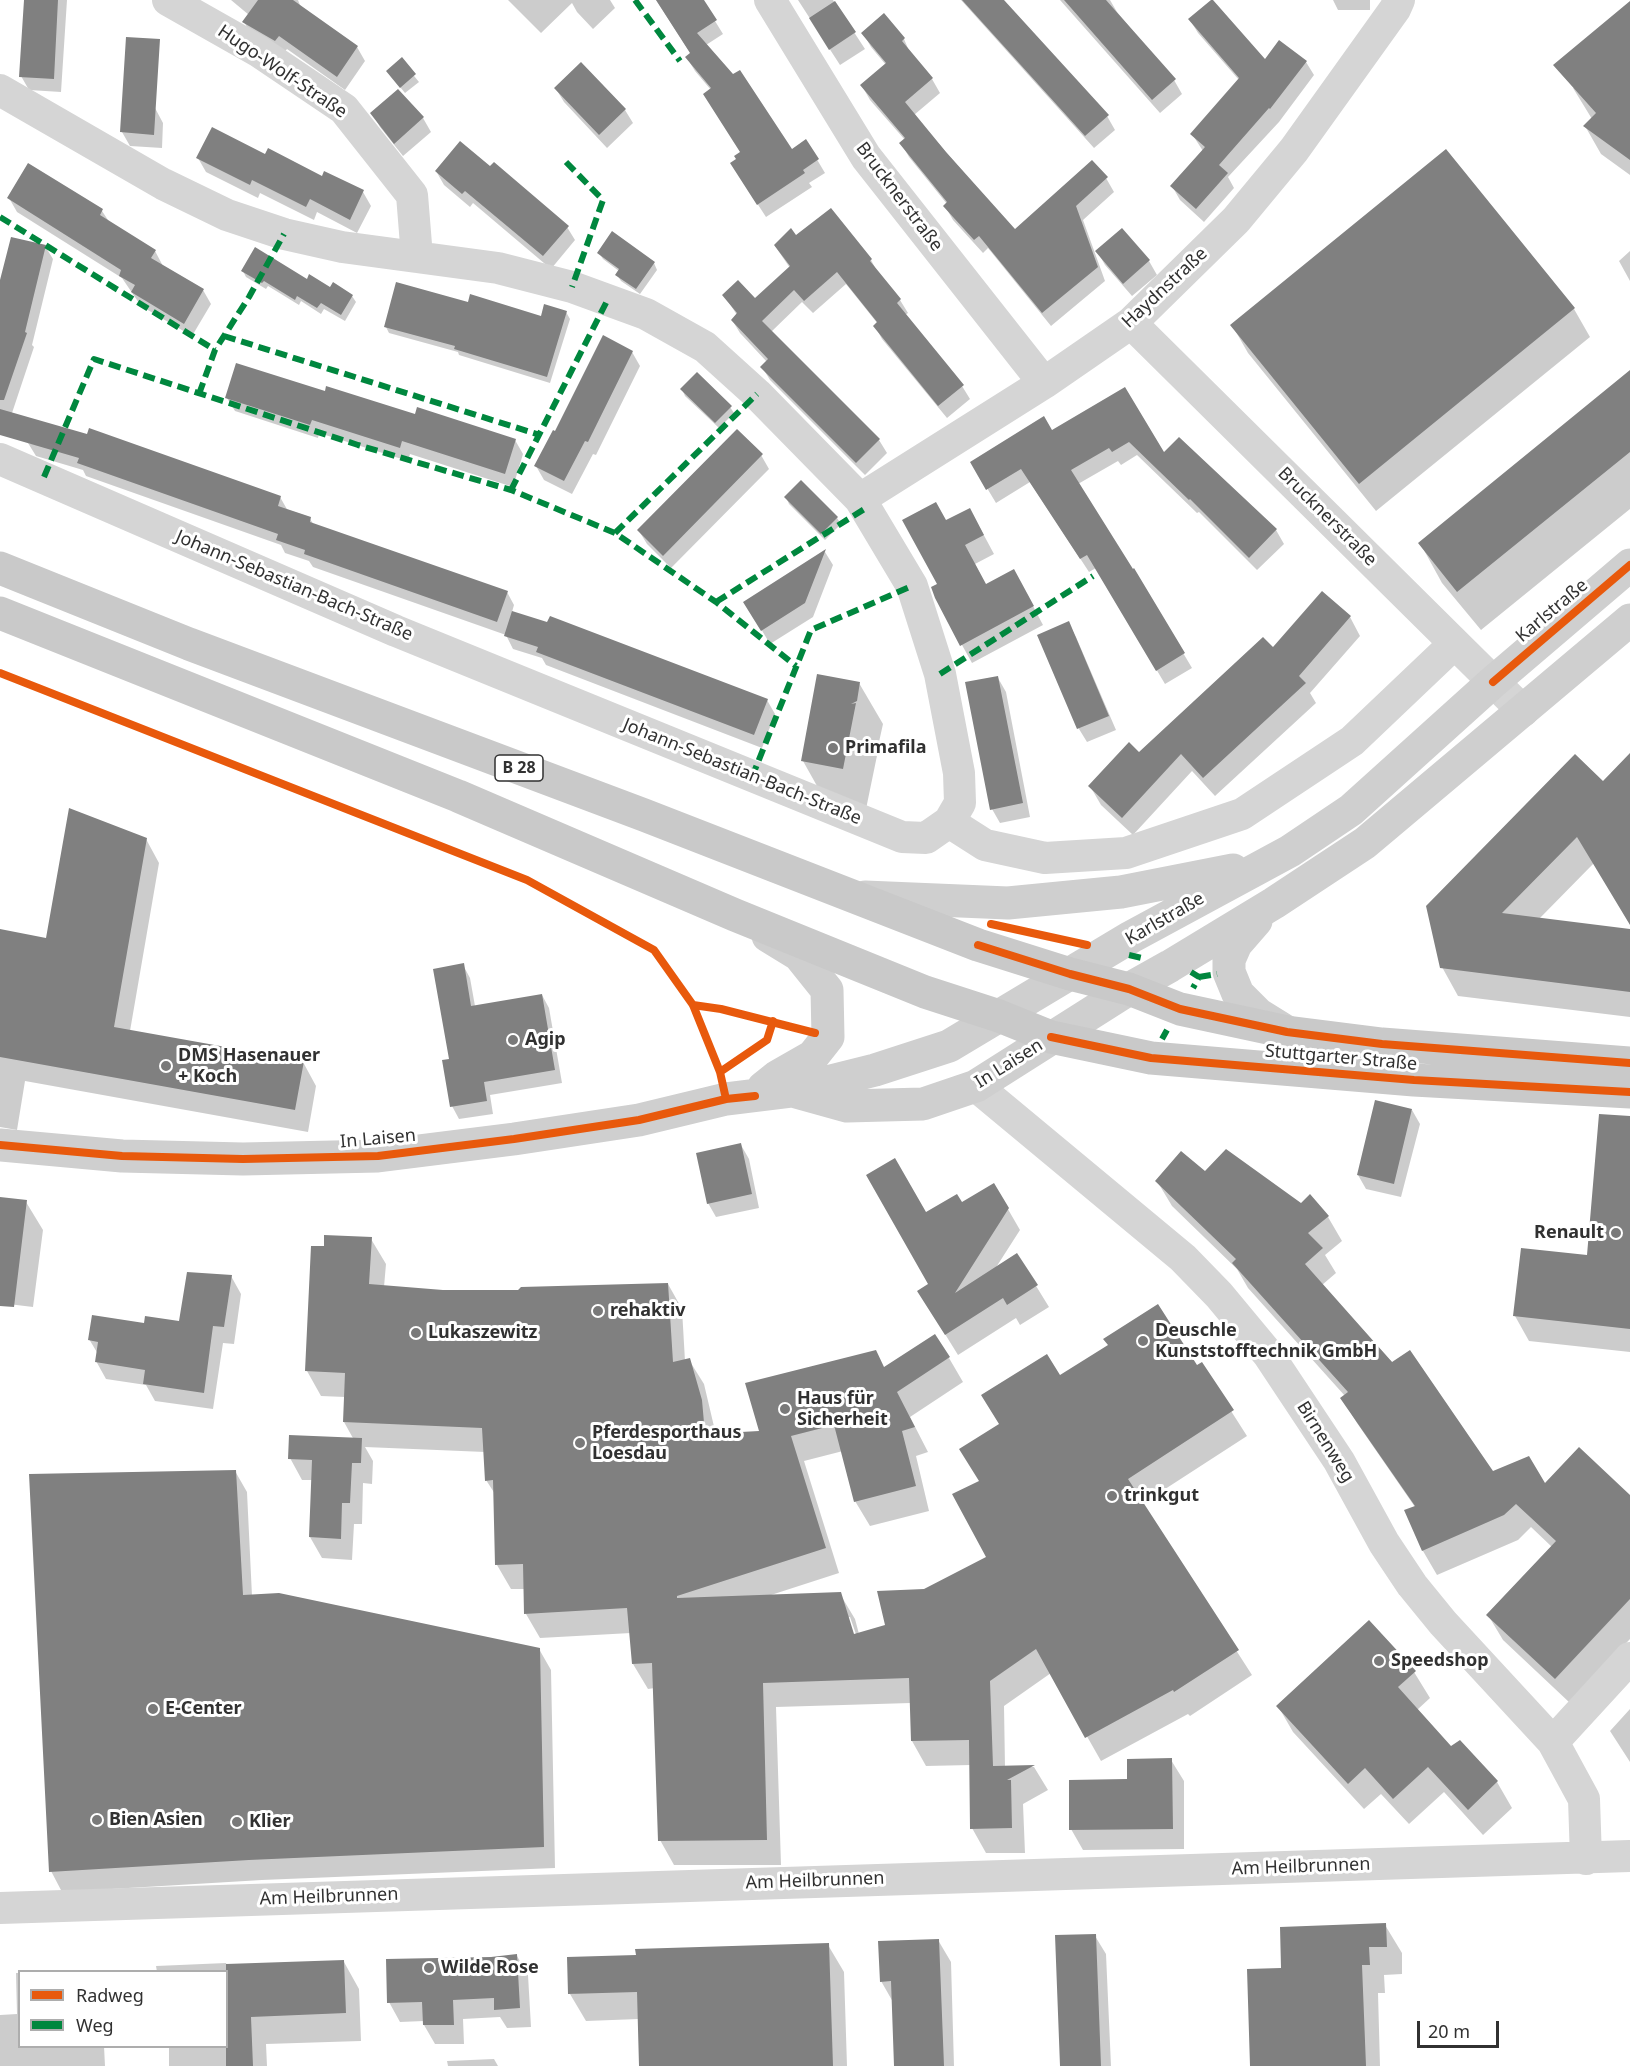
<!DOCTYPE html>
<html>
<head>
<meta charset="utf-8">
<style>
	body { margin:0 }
	#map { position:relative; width:1630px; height:2066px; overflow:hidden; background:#fff; font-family:"Noto Sans",sans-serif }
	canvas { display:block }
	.legend { position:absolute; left:18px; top:1970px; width:210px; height:78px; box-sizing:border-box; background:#fff; border:2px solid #adadad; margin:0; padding:8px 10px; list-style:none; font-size:18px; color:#313131 }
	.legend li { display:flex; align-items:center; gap:12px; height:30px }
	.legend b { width:30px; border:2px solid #adadad }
	.scale { position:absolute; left:1417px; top:2021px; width:82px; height:27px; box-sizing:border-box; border:3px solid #313131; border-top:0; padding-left:8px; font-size:18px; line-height:21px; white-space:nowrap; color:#313131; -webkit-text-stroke:4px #fff; paint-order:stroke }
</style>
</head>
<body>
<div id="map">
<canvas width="1630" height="2066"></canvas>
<ul class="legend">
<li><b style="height:8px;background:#e8590c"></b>Radweg</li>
<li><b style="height:8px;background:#00873e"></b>Weg</li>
</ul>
<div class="scale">20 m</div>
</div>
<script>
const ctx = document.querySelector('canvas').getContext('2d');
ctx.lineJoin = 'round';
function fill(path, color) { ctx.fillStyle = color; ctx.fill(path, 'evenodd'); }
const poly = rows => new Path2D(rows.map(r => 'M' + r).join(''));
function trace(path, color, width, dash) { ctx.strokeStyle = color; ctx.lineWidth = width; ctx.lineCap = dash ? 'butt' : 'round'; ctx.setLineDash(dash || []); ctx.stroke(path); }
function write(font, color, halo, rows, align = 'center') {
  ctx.font = font + ' "Noto Sans",sans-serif'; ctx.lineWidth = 6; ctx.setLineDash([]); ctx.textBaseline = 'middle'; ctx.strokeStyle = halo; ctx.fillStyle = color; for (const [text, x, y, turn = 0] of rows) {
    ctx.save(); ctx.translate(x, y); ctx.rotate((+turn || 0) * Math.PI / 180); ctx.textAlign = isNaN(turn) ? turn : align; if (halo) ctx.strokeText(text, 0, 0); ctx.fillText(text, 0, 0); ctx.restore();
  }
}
fill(poly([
	[26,0,67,0,61,92,29,90,21,76],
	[231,0,298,0,301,8,357,47,365,61,345,90,287,49,283,54,252,35,244,22,249,15],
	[508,0,610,0,615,8,593,29,577,12,572,3,541,33],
	[656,0,702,0,723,34,706,45,792,151,806,141,825,173,809,183,812,187,766,217,740,177,738,160,741,152,711,90,695,71,687,58,691,54],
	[798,0,833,0,865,49,840,65],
	[961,0,1002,0,1107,116,1115,130,1094,148],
	[1060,0,1110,0,1117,12,1174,80,1182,94,1160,113],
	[1333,0,1370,0,1370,10,1338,10],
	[1630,3,1630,175,1601,154,1585,126,1592,119,1573,88,1604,93],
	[1190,20,1265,61,1306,62,1314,75,1279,122,1228,177,1234,188,1204,222,1180,200,1172,186,1203,151,1192,134,1239,80,1198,33],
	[863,33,904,39,910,53,932,79,940,93,914,115,1015,232,1106,178,1114,192,1083,220,1105,281,1051,326,988,248,983,253,953,220,945,206,947,204,909,157,901,143,905,140,870,100,862,86,886,65,871,47],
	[401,60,419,82,405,93,387,71],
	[556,89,625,110,633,123,607,148,564,102],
	[155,108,163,123,162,148,130,146,122,132],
	[372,113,423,118,431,132,403,156,380,127],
	[1445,152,1574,309,1590,337,1376,511,1248,353,1232,325],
	[266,156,363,192,371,206,357,233,317,212,314,220,260,193,258,198,206,172,198,158],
	[436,171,567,227,575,240,551,269,473,203,470,207,444,185],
	[9,198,102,211,110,223,155,251,163,266,203,290,211,304,192,336,141,306,122,278,17,212],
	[1122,230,1149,261,1157,275,1132,296,1105,265,1097,251],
	[796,237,871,260,878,273,900,300,908,313,905,315,962,386,970,399,947,418,882,339,875,326,878,324,846,284,813,313,802,302,771,332,879,440,887,453,865,475,770,380,762,367,767,362,740,333,732,320,737,315,724,295,755,300,790,268,775,246],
	[45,246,53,259,32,345,34,347,6,431,0,430,0,290],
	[1630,251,1630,281,1619,261],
	[599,253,654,263,657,270,640,294,621,281,617,275,619,271,603,259],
	[243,271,307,281,352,296,356,302,345,321,324,309,321,314,301,301,299,305,268,286,266,289,246,277],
	[469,304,542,318,566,312,570,319,550,383,459,355,458,352,389,333,386,327],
	[632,352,640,366,596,455,593,454,572,494,544,480,536,466,556,433],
	[1630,372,1630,509,1481,630,1442,583,1420,543],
	[682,389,730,407,734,413,719,428,685,396],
	[1124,389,1164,454,1179,439,1276,530,1284,544,1257,570,1199,512,1197,513,1137,455,1121,465,1118,461,1078,484,1132,571,1134,570,1192,668,1165,684,1096,568,1089,572,1030,482,996,503,972,463,1052,432],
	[227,398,416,416,515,440,523,454,513,487,410,454,408,461,319,433,318,438,235,411],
	[28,443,280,497,288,511,310,519,314,525,507,592,514,605,512,612,767,700,775,714,762,748,546,665,542,658,513,649,506,635,313,567,309,561,285,553,281,545,86,476,83,470,36,456],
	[761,455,769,469,671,568,647,544,639,531],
	[786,497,837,518,841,524,825,540,789,504],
	[946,522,980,528,994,554,975,564,986,586,1024,589,1043,625,972,663,962,645,939,585],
	[825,552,833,565,813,617,770,644,745,602],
	[1350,617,1360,636,1310,693,1316,703,1215,796,1192,771,1133,835,1101,805,1090,786,1139,754,1273,650],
	[1068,623,1076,637,1116,730,1087,742,1079,729,1039,635],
	[998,678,1006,692,1030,817,1000,823,992,809],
	[859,683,883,724,879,742,878,743,879,746,866,809,826,802,803,761],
	[1630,755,1630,924,1594,863,1539,919,1630,931,1630,1017,1458,996,1442,967],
	[146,839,159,863,130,1031,303,1062,316,1086,308,1132,25,1081,17,1130,0,1127,0,931,48,939],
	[463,965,470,978,475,1006,542,995,549,1008,562,1083,490,1095,493,1114,459,1119,452,1106,450,1060],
	[1412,1110,1420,1124,1401,1197,1366,1189,1358,1175],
	[1630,1117,1630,1352,1529,1341,1515,1316,1588,1257],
	[741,1145,749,1159,759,1208,716,1217,708,1203],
	[1205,1173,1301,1205,1328,1217,1342,1241,1325,1255,1336,1273,1322,1285,1493,1473,1545,1485,1630,1497,1630,1639,1570,1703,1503,1640,1488,1615,1552,1547,1531,1527,1518,1540,1437,1575,1423,1551,1406,1511,1415,1507,1357,1423,1342,1398,1345,1396,1248,1288,1237,1269,1172,1206,1157,1181],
	[994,1185,1020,1230,995,1269,1017,1255,1049,1307,1020,1325,1016,1318,958,1355,919,1292,930,1284,961,1204],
	[0,1199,26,1202,43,1230,33,1307,0,1303],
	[371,1239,386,1264,384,1287,443,1292,519,1292,668,1284,682,1309,685,1361,689,1360,704,1384,716,1435,761,1432,885,1368,949,1358,963,1382,910,1417,928,1452,916,1456,929,1511,870,1526,855,1501,843,1451,804,1461,839,1573,771,1595,840,1594,855,1619,859,1634,887,1626,925,1590,988,1558,980,1482,1000,1425,1060,1377,1197,1367,1201,1364,1247,1436,1142,1504,1252,1675,1190,1716,1188,1714,1101,1761,1051,1673,1004,1706,1005,1767,1034,1767,1048,1790,1023,1804,1025,1853,986,1853,972,1828,971,1765,926,1766,912,1741,911,1703,776,1707,781,1865,674,1865,660,1840,655,1688,648,1689,633,1664,631,1633,540,1638,526,1614,525,1589,511,1589,497,1565,495,1494,486,1480,485,1452,365,1447,373,1461,372,1484,363,1483,362,1524,354,1524,352,1560,322,1558,310,1537,312,1480,302,1480,290,1458,354,1440,344,1422,345,1397,321,1396,307,1371,325,1248],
	[847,1617,850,1617,858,1640,855,1641],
	[231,1276,241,1294,234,1344,223,1343,213,1409,155,1401,146,1385,106,1379,96,1361,98,1354,89,1339,145,1325,180,1322],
	[235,1471,247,1492,252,1596,539,1649,551,1670,555,1868,262,1880,62,1892,51,1871],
	[1414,1672,1430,1698,1417,1710,1451,1748,1460,1742,1497,1782,1512,1808,1483,1835,1444,1792,1409,1824,1381,1794,1364,1809,1293,1732,1278,1706],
	[1630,1709,1630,1762,1610,1731],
	[1171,1760,1184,1781,1184,1849,1083,1850,1071,1829,1129,1781],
	[1385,1925,1402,1953,1402,1974,1384,1975,1385,1993,1378,1993,1380,2066,1252,2066,1283,1970],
	[1095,1936,1106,1954,1111,2066,1062,2066],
	[938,1940,951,1962,954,2066,895,2066,893,2002,881,1981],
	[828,1945,844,1972,847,2066,641,2066,639,2019,586,2021,570,1994],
	[517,1956,528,1975,531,2027,507,2028,500,2017,463,2019,464,2044,435,2044,424,2025,424,2021,400,2022,389,2002,492,1958],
	[344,1962,359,1989,361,2041,266,2044,267,2066,169,2066,169,2046,226,2046,226,1972,157,1972,156,1966,226,1963,227,1966],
	[16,1973,20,1973,20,2046,104,2046,105,2066,0,2066,0,2015,17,2014],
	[494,2059,498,2066,448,2066,447,2061]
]), '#0003');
fill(poly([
	[24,0,58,0,54,79,19,77],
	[258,0,293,0,358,46,337,77,279,36,275,41,242,22],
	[656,0,704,0,717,20,697,33,733,74,740,70,792,149,806,139,819,159,803,170,805,173,757,205,730,163,736,159,734,156,740,152,703,94,711,88,685,57,690,53],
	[962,0,1004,0,1109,115,1085,136],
	[1064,0,1106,0,1176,79,1152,100],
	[1211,0,1213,0,1265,59,1279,40,1307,61,1270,109,1269,108,1219,165,1228,173,1196,209,1170,186,1205,147,1190,134,1239,78,1188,19],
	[835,1,856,32,829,50,809,18],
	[1630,1,1630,160,1583,126,1596,113,1553,65],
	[884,13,905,38,902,41,933,78,905,102,946,152,1015,229,1092,160,1108,177,1076,206,1098,267,1042,313,979,236,974,240,943,206,947,202,899,143,905,138,860,85,886,63,861,33],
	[126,37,160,39,154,135,120,132],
	[402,57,416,74,400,88,386,71],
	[581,62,626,109,599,135,554,88],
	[398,89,424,117,394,144,370,113],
	[212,127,265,154,268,148,322,176,324,171,364,190,350,220,310,199,306,207,252,180,250,185,196,158],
	[460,141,490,166,494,162,569,226,543,256,465,191,462,194,435,171],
	[1446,149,1575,308,1359,484,1230,325],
	[28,163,103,209,100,215,156,250,151,258,204,289,184,324,131,292,135,285,119,276,121,270,7,198],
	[831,208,872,259,870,261,901,299,897,303,964,385,938,406,873,326,877,322,837,272,804,301,794,290,762,321,880,439,856,463,760,367,768,359,731,320,737,313,722,295,738,280,755,298,790,266,774,245,791,228,796,235],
	[1122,228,1150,260,1123,284,1095,251],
	[612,231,655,262,636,289,615,275,619,269,597,253],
	[11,237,46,245,25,332,27,333,4,400,0,400,0,280],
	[255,247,307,279,309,274,330,287,333,282,353,295,341,315,321,303,317,308,297,296,295,300,264,281,262,283,241,271],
	[396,282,468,302,470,294,541,316,544,304,567,311,547,377,454,349,455,346,384,327],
	[603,335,633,351,588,442,585,441,564,481,534,466,553,430,555,431],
	[236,363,325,391,326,386,415,414,417,407,516,439,505,474,402,441,400,448,312,420,310,425,225,398],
	[1630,370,1630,452,1457,592,1418,543],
	[697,372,732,406,715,423,680,389],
	[1125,387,1164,452,1179,437,1277,529,1249,558,1190,499,1189,500,1129,442,1112,452,1109,448,1071,470,1133,569,1134,568,1185,653,1156,671,1087,555,1080,559,1021,469,986,490,970,462,1044,416,1052,430],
	[0,409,87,434,89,428,281,496,278,506,311,517,310,522,508,591,497,622,304,554,305,550,276,540,278,534,77,463,79,458,0,435],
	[737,429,763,454,663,556,637,530],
	[801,480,838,517,821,534,784,497],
	[936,502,946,520,970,508,984,535,965,545,986,584,1014,569,1034,606,960,646,935,598,931,587,937,584,902,520],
	[826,549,805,603,761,631,743,602],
	[1322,591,1351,616,1299,676,1306,683,1203,778,1181,754,1122,818,1088,786,1129,742,1139,752,1263,637,1273,647],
	[512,611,547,622,550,616,768,699,754,735,536,652,538,647,504,636],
	[1069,621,1109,716,1077,729,1037,635],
	[817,674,860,682,857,701,851,704,856,703,843,769,801,761],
	[998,676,1023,803,990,810,965,682],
	[1630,753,1630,925,1577,837,1502,913,1630,929,1630,992,1440,968,1426,906,1575,754,1603,781],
	[69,808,147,838,114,1027,304,1061,295,1110,0,1057,0,929,46,938],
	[464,963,471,1006,542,994,555,1070,484,1082,487,1101,450,1107,442,1060,449,1059,433,969],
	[1375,1100,1412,1109,1394,1184,1357,1175],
	[1599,1114,1630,1116,1630,1329,1513,1316,1521,1248,1587,1255],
	[741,1143,752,1194,707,1204,696,1153],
	[1226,1149,1301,1203,1310,1194,1329,1216,1308,1233,1323,1248,1305,1264,1392,1362,1410,1350,1493,1471,1529,1456,1545,1483,1579,1447,1630,1495,1630,1599,1555,1679,1486,1615,1556,1541,1516,1504,1504,1515,1422,1551,1404,1510,1415,1506,1340,1398,1348,1392,1232,1263,1236,1259,1155,1181,1181,1151,1205,1171],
	[895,1158,926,1212,957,1194,962,1202,994,1183,1009,1208,955,1293,1017,1253,1038,1285,1007,1305,1003,1298,945,1335,917,1291,928,1284,866,1175],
	[0,1197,27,1200,14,1307,0,1306],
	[324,1235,372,1237,369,1284,443,1290,518,1290,521,1287,668,1283,673,1362,690,1358,702,1400,705,1434,759,1431,745,1383,876,1350,884,1367,935,1334,950,1357,897,1392,915,1427,902,1431,916,1486,854,1502,834,1425,791,1436,826,1548,677,1596,677,1598,841,1592,854,1634,885,1625,877,1591,924,1589,986,1557,952,1494,979,1481,959,1449,999,1424,981,1395,1047,1354,1060,1375,1108,1345,1103,1339,1158,1304,1197,1365,1202,1362,1234,1410,1128,1479,1239,1650,1174,1692,1173,1690,1085,1738,1036,1649,990,1681,993,1766,1035,1765,1007,1780,1011,1780,1012,1828,970,1829,969,1740,911,1741,909,1678,763,1683,767,1840,658,1841,652,1663,632,1664,627,1608,524,1614,523,1564,495,1565,493,1480,485,1481,482,1428,343,1422,345,1373,305,1371,311,1246,324,1246],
	[187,1272,232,1275,224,1327,213,1326,204,1393,143,1384,145,1370,95,1362,98,1342,88,1340,92,1315,144,1323,145,1316,179,1321],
	[289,1435,362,1438,361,1463,352,1463,350,1503,342,1503,341,1539,309,1537,312,1460,288,1459],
	[236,1470,243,1595,279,1593,540,1648,544,1847,249,1860,49,1872,29,1474],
	[1369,1620,1416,1671,1398,1687,1451,1746,1460,1740,1498,1781,1468,1810,1428,1767,1393,1799,1365,1768,1348,1784,1276,1706],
	[1172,1758,1173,1829,1069,1830,1069,1780,1127,1779,1127,1759],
	[1386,1923,1387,1947,1369,1947,1370,1965,1362,1965,1366,2066,1250,2066,1247,1969,1281,1968,1280,1927],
	[1096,1934,1101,2066,1060,2066,1055,1935],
	[939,1939,944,2066,894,2066,891,1981,880,1982,878,1941],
	[829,1943,833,2066,639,2066,637,1992,568,1994,567,1957,636,1955,635,1949],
	[517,1954,520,2008,494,2010,494,1998,453,2000,454,2025,423,2025,422,2002,387,2003,386,1959,491,1957],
	[344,1960,346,2013,251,2017,253,2066,226,2066,226,1964]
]), '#808080');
trace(poly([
	[168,0,258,51,344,109,412,195,417,257],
	[770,0,866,157,1044,383],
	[0,90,163,184,227,215,284,234,342,247,498,268,572,287,646,314,705,347,757,394,860,499,912,586,940,674,959,773,960,803,949,822,926,838,902,837,396,631,0,459],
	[1131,323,1523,711],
	[860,499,1044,383,1131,323,1236,220,1294,150,1395,9,1399,0],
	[949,822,985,845,1045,858,1126,853,1242,814,1352,741,1454,644],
	[976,1086,1183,1258,1219,1295,1268,1354,1339,1461,1384,1543,1412,1585,1443,1623,1553,1742,1584,1799,1586,1859],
	[1553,1742,1630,1658],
	[0,1908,1630,1856]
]), '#d5d5d5', 32);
trace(poly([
	[865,897,1008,903,1121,892,1233,870],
	[1256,921,1236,944,1229,960,1229,972,1238,994,1258,1014,1287,1032],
	[763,1088,778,1076,813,1056,828,1037,827,990,799,955,768,936],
	[793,1091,847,1106,923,1104,976,1086,1129,989,1170,966,1274,903,1365,843,1630,620],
	[0,1145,122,1156,243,1159,378,1156,514,1139,639,1120,726,1099,791,1091,875,1070,949,1046,1131,937,1290,851,1351,810,1493,682,1630,565]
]), '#cfcfcf', 33);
trace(poly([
	[0,568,189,644,644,815,978,945,1070,974,1129,989,1180,1009,1287,1032,1382,1044,1630,1063],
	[0,613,458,796,735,915,925,992,999,1016,1051,1037,1151,1058,1414,1080,1630,1092]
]), '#c9c9c9', 33);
trace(poly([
	[635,0,680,61],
	[566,162,603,200,572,287],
	[0,217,215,350],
	[224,336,540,435],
	[199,394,215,350,249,297,284,234],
	[44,477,94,359,358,445,511,490,615,533,716,602,796,666],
	[511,490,608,299],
	[615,533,757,394],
	[716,602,866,508],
	[940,674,1093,576],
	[752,777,811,630,912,586],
	[1129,955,1146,959],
	[1191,972,1199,977,1193,988],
	[1199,977,1217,974],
	[1162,1039,1167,1030]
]), '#00873e', 6, [12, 6]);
trace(poly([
	[0,673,527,880,654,950,693,1005,720,1072,726,1099],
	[1493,682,1630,565],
	[991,924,1087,945],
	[978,945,1070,974,1129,989,1180,1009,1287,1032,1382,1044,1630,1063],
	[693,1005,721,1009,815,1033],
	[1051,1037,1151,1058,1414,1080,1630,1092],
	[720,1072,767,1040,773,1021],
	[0,1145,122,1156,243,1159,378,1156,514,1139,639,1120,726,1099,755,1096]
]), '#e8590c', 8);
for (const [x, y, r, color] of [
	[833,748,6,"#797979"],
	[513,1040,6,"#797979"],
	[166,1066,6,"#797979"],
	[1616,1233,6,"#797979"],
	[598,1311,6,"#797979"],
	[416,1333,6,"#797979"],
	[1143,1341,6,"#797979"],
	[785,1409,6,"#797979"],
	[580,1443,6,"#797979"],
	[1112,1496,6,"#797979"],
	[1379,1661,6,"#797979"],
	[153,1709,6,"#797979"],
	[97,1820,6,"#797979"],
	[237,1822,6,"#797979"],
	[429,1968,6,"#797979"]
]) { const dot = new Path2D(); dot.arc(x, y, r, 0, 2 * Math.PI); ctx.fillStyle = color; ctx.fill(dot); trace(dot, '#fff', 2); }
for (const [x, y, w] of [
	[519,768,48]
]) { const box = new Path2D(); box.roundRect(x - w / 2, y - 13, w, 26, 4.5); ctx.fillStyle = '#fff'; ctx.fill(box); trace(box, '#313131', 1.5); }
write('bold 16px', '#313131', null, [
	["B 28",519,768]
]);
write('18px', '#313131', '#fff', [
	["Hugo-Wolf-Straße",282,72,34],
	["Brucknerstraße",899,197,53],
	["Haydnstraße",1165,288,-43],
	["Brucknerstraße",1327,517,45],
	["Johann-Sebastian-Bach-Straße",294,586,23],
	["Karlstraße",1552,611,-40],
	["Johann-Sebastian-Bach-Straße",742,772,22],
	["Karlstraße",1165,919,-30],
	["Stuttgarter Straße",1341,1058,5],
	["In Laisen",1009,1064,-32],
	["In Laisen",378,1139,-5],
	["Birnenweg",1325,1442,58],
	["Am Heilbrunnen",1301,1867,-2],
	["Am Heilbrunnen",815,1881,-2],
	["Am Heilbrunnen",329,1897,-2]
]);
write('bold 18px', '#313131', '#fff', [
	["Primafila",845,748],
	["Agip",525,1040],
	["DMS Hasenauer",178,1056],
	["+ Koch",178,1077],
	["Renault",1604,1233,"right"],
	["rehaktiv",610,1311],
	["Deuschle",1155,1331],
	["Kunststofftechnik GmbH",1155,1352],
	["Lukaszewitz",428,1333],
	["Haus für",797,1399],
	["Sicherheit",797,1420],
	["Pferdesporthaus",592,1433],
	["Loesdau",592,1454],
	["trinkgut",1124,1496],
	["Speedshop",1391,1661],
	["E-Center",165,1709],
	["Bien Asien",109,1820],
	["Klier",249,1822],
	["Wilde Rose",441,1968]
], 'left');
</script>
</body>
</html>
